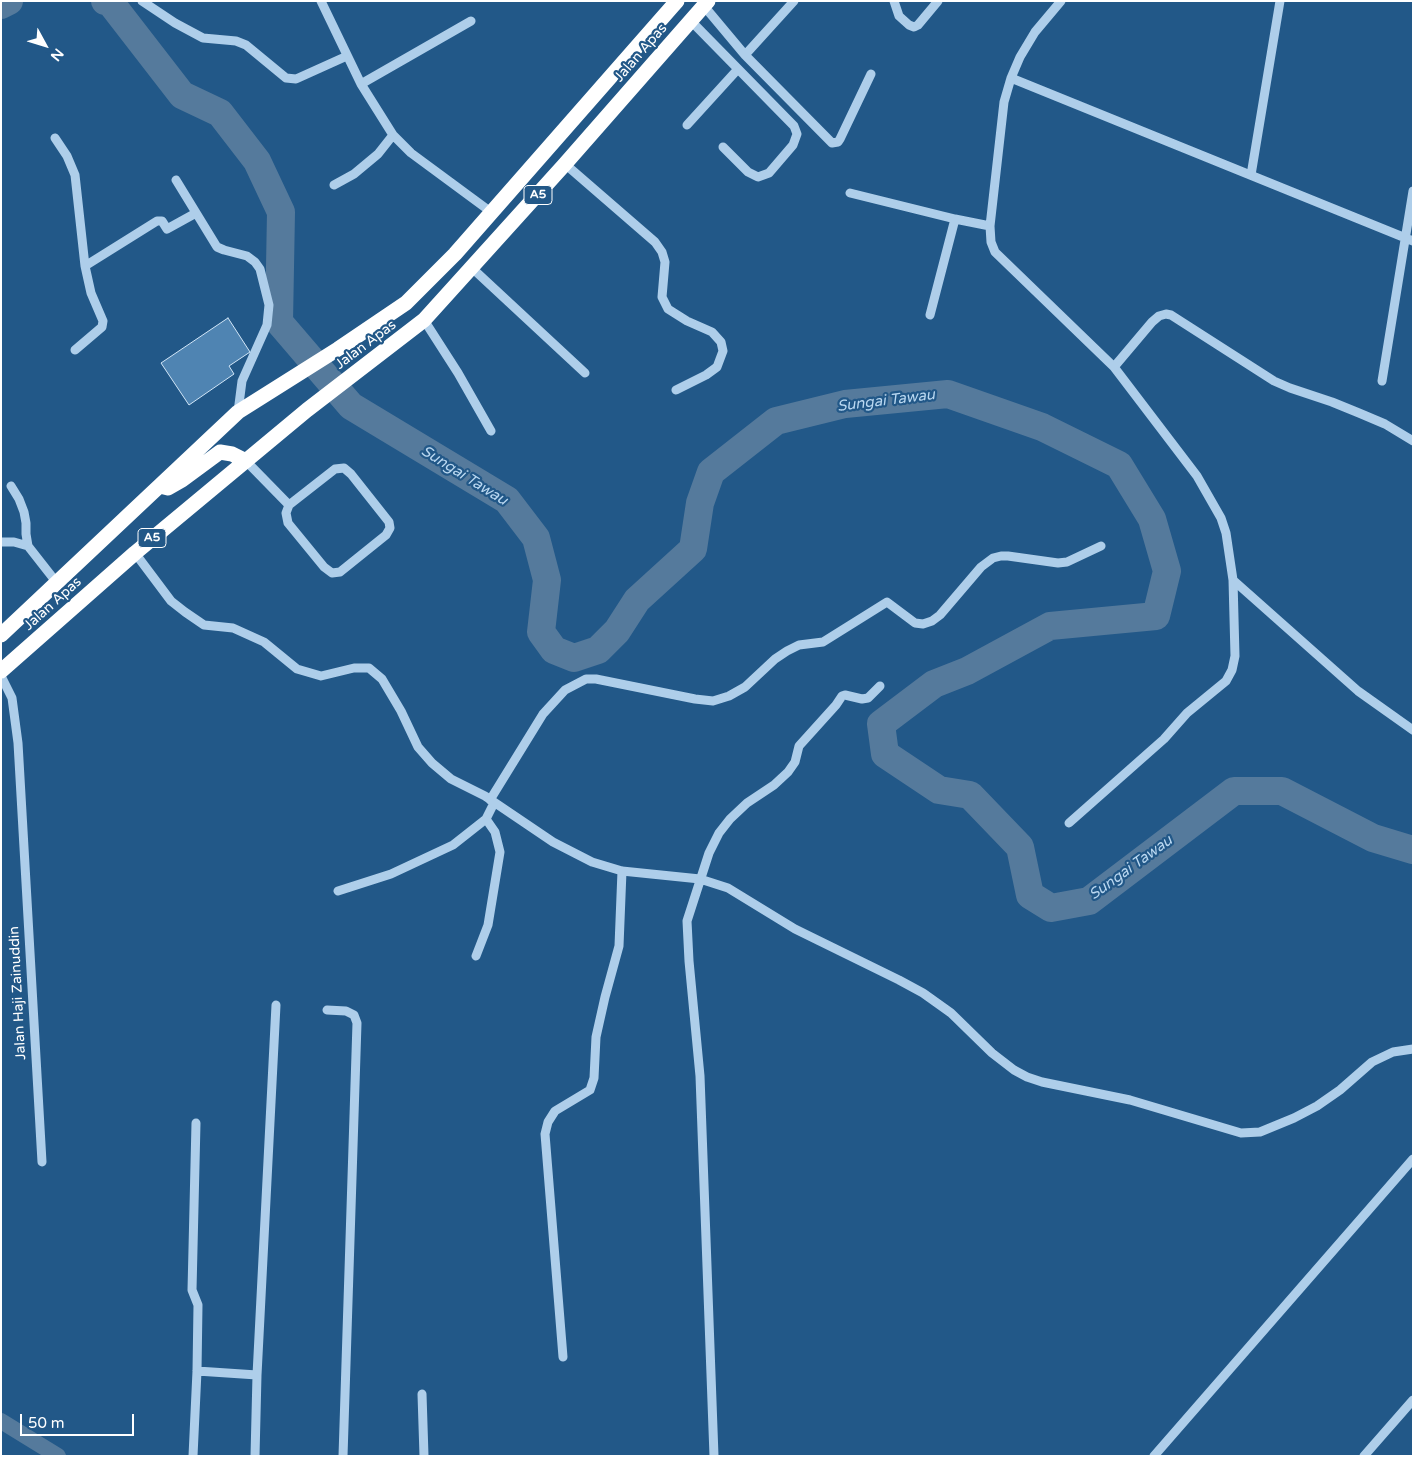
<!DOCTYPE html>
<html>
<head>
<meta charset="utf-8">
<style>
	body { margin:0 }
	#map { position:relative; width:1414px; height:1457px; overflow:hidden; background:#225888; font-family:"Varela Round",sans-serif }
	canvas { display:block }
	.frame { position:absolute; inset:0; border:2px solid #fff; pointer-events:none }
	.north { position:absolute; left:20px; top:20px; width:50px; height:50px; -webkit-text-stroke:4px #225888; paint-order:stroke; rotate:129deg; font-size:14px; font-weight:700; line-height:20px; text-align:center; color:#fff }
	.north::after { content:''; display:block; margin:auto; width:18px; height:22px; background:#fff; clip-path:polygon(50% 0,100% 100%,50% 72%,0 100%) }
	.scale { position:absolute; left:20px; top:1414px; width:114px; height:22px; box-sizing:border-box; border:2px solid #fff; border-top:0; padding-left:6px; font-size:15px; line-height:18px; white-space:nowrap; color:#fff; -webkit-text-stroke:4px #225888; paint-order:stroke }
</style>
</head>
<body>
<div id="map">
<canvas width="1414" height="1457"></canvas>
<div class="frame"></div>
<div class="north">N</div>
<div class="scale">50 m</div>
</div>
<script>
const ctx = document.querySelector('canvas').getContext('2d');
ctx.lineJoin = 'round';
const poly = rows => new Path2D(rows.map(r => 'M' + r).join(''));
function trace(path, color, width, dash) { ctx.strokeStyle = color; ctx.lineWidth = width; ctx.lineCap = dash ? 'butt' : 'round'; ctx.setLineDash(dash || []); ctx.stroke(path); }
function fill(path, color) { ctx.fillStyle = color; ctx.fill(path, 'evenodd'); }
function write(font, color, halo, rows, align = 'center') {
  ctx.font = font + ' "Varela Round",sans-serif'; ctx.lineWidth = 4.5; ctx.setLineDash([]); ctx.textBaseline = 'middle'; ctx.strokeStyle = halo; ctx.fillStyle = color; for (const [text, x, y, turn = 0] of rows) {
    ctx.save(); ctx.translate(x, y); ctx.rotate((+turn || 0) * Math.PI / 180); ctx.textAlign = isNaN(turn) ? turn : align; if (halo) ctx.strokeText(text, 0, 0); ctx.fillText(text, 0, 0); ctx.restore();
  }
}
trace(poly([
	[1,1421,58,1456]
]), '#557a9c', 16);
trace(poly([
	[105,1,110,2,182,95,220,113,257,161,281,212,279,322,351,406,507,500,536,538,547,580,541,632,554,650,574,658,598,650,617,631,637,600,693,549,700,503,711,472,776,421,845,404,948,394,1042,427,1119,465,1152,519,1167,571,1156,616,1050,626,967,671,934,684,881,724,885,754,939,790,970,795,1020,847,1030,895,1051,908,1089,901,1234,791,1282,791,1373,838,1413,850],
	[1,5,9,1]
]), '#557a9c', 28);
const building = poly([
	[228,318,250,352,229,366,234,374,189,405,161,363,228,318]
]);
fill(building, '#4f84b2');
trace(building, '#d2e6f7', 1);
trace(poly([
	[142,1,175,23,203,38,236,41,246,45,286,78,296,79,347,56],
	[321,1,361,84,393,135,411,153,491,212],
	[894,1,899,16,909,25,914,27,918,25,938,1],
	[1061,1,1035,32,1020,57,1011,78,1004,102,990,226,991,242,995,252,1114,367,1197,476,1221,518,1226,533,1233,580,1235,656,1232,670,1226,681,1187,713,1164,739,1069,823],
	[704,6,745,55,832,143,838,142,840,139,871,74],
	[691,21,794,126,797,134,793,145,769,173,758,177,748,172,723,147],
	[745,55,794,1],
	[1011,78,1413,241],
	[361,84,471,21],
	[687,125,738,69],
	[55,138,67,156,75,175,85,266,91,293,103,321,102,327,75,350],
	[565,164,655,242,662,252,665,262,662,297,668,309,687,321,712,332,721,342,723,351,717,367,706,375,676,390],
	[1251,175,1280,1],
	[176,180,217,247,224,250,247,256,255,262,260,269,269,305,267,325,242,381,238,412],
	[334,185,354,174,378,154,393,135],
	[850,193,955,219,990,226],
	[85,266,157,221,162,221,167,229,196,213],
	[472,268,585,373],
	[930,315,955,219],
	[424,320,458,373,491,431],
	[1114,367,1152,322,1159,316,1166,314,1171,315,1274,381,1290,388,1332,402,1359,413,1385,424,1413,441],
	[1382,381,1413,191],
	[246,461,289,505],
	[344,468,351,474,389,522,390,528,386,535,340,572,332,573,324,567,288,523,286,513,289,505,335,469,344,468],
	[11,486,19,499,24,512,26,523,26,534,28,546,57,583],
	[1,542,14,542,28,546],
	[135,553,171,601,185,612,204,625,233,628,264,642,297,669,321,676,354,668,369,668,382,679,401,711,418,747,432,763,451,779,485,796,553,842,592,862,622,871,700,879,728,888,795,929,899,980,923,993,951,1013,992,1053,1014,1070,1027,1077,1042,1082,1130,1100,1241,1133,1260,1132,1294,1118,1317,1106,1340,1090,1372,1062,1393,1052,1413,1049],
	[1233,580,1358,691,1413,730],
	[1,676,12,698,18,743,42,1162],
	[490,800,543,714,565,690,586,679,596,679,695,699,713,701,729,696,745,687,775,659,787,651,799,645,823,642,887,602,915,623,923,624,932,621,940,615,981,567,993,558,1001,556,1008,556,1058,563,1067,562,1101,546],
	[338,891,391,874,453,845,486,819,494,803],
	[476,956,488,925,500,852,495,832,486,819],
	[327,1010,346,1011,354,1015,357,1023,343,1456],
	[563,1357,545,1134,548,1122,555,1111,590,1090,594,1078,596,1037,605,997,619,946,622,871],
	[197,1371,257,1375],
	[422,1394,424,1456],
	[193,1456,197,1371,198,1305,192,1290,196,1123],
	[255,1456,257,1375,276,1005],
	[714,1456,700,1076,689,961,687,921,709,853,719,833,730,819,747,803,774,785,788,772,795,762,799,746,836,705,842,696,845,695,862,699,868,698,880,686],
	[1154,1456,1413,1159],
	[1364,1456,1413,1400]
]), '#aeceea', 9);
trace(poly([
	[164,487,168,488,182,480,220,452,232,454,246,461],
	[1,635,238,412,338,349,406,303,455,254,677,1],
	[1,671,135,553,307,410,424,320,565,164,708,1]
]), '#fff', 15);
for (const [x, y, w] of [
	[538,195,28],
	[152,538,28]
]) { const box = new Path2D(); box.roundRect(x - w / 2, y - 9.5, w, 19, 4); ctx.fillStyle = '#225888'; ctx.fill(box); trace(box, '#fff', 1); }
write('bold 12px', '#fff', null, [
	["A5",538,195],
	["A5",152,538]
]);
write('14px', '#fff', '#225888', [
	["Jalan Apas",641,53,-49],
	["Jalan Apas",366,345,-37],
	["Jalan Apas",53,604,-42],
	["Jalan Haji Zainuddin",18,993,-93]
]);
write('italic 15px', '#bad8f1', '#225888', [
	["Sungai Tawau",886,401,-7],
	["Sungai Tawau",464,476,32],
	["Sungai Tawau",1131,868,-36]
]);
</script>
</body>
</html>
